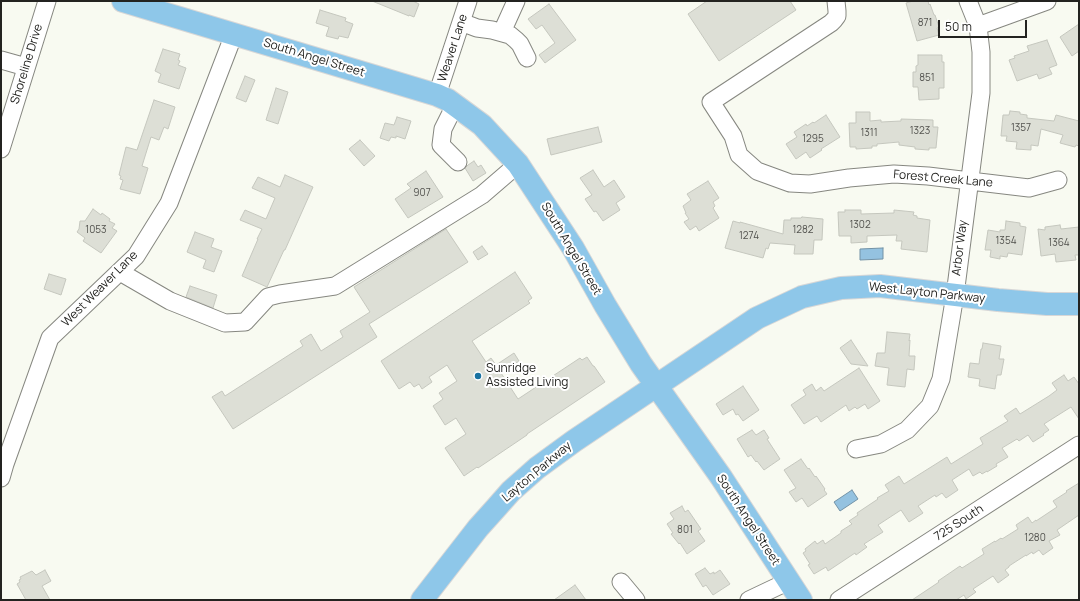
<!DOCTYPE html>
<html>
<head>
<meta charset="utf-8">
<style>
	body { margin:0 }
	#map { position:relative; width:1080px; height:601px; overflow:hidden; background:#f8faf1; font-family:Manrope,sans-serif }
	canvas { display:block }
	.frame { position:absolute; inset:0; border:2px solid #232320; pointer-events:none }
	.scale { position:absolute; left:938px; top:20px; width:89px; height:18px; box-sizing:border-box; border:2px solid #232320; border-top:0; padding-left:5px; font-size:12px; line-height:14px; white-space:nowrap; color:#232320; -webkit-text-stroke:3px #fff; paint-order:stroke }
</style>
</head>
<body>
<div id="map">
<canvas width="1080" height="601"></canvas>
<div class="frame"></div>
<div class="scale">50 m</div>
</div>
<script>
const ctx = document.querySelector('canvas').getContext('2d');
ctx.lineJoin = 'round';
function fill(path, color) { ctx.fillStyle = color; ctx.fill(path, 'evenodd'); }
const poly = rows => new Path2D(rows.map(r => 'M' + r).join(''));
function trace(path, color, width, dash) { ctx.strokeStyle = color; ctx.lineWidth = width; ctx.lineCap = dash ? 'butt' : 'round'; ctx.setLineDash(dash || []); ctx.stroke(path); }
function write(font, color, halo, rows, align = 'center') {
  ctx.font = font + ' Manrope,sans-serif'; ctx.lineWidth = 4; ctx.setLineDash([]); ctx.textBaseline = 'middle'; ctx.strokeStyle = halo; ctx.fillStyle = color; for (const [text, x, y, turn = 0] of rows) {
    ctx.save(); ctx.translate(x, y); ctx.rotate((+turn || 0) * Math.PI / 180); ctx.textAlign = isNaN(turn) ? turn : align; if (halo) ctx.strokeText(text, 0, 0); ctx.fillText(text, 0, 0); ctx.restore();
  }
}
const water = poly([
	[883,248,883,259,860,260,860,249,883,248],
	[852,490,858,499,840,511,834,502,852,490]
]);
fill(water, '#94c2e0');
trace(water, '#7292a6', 1);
const building = poly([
	[372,1,413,1,419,4,414,17,409,15,409,16,372,1],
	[707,1,790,1,796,10,719,61,688,14,707,1],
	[913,1,928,1,929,5,930,4,934,15,935,15,939,27,937,28,939,35,917,41,906,3,913,1],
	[549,4,576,40,545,63,539,55,555,43,542,25,536,29,528,19,549,4],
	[320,10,346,18,345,21,353,24,348,38,339,36,338,39,326,36,329,27,316,23,320,10],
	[1079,24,1079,51,1072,56,1060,37,1079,24],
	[1047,40,1057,65,1049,68,1052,74,1039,79,1037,74,1017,81,1009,60,1015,58,1014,56,1029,51,1027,46,1047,40],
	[163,49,180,54,178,60,180,61,178,65,186,68,179,89,158,82,161,74,155,71,163,49],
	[918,55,942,55,942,62,944,62,944,88,939,88,939,99,919,100,918,87,913,87,913,72,916,72,916,66,918,65,918,55],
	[245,76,255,80,246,102,236,98,245,76],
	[276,88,288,92,278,124,266,120,276,88],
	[154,100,175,107,168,129,164,127,159,140,151,137,142,166,148,168,140,194,120,189,123,180,120,179,121,176,119,175,126,147,137,150,154,100],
	[1010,111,1020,112,1020,114,1027,115,1027,118,1054,121,1056,115,1079,121,1079,146,1076,145,1075,147,1060,143,1063,135,1041,129,1038,146,1031,145,1031,150,1016,149,1017,142,1006,141,1007,136,1001,136,1003,115,1009,115,1010,111],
	[856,112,870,112,870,121,881,120,881,122,901,121,901,119,933,120,933,127,938,127,936,148,929,148,929,150,915,149,915,147,899,145,899,142,877,144,877,146,872,146,872,148,856,149,856,147,850,147,849,123,856,123,856,112],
	[826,115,840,137,821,149,822,150,810,158,806,152,796,159,786,144,797,137,794,132,806,124,807,126,813,122,814,123,826,115],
	[397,117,411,121,405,139,396,136,396,138,391,137,389,141,380,138,385,123,394,125,397,117],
	[598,127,602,142,551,155,547,139,598,127],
	[360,140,375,156,364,166,349,149,360,140],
	[474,161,478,167,481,165,486,173,473,181,465,168,468,165,474,161],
	[593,170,604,187,614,180,625,197,616,203,620,210,603,221,596,211,594,212,585,199,592,195,580,178,593,170],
	[426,171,443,197,408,218,395,199,411,188,407,184,426,171],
	[285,175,313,187,285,250,284,250,267,287,242,276,258,239,257,239,262,229,240,220,245,210,266,219,275,198,252,188,258,177,280,187,285,175],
	[708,181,719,198,713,202,715,206,713,208,719,218,699,231,696,226,690,230,684,222,689,219,685,213,686,213,683,206,691,200,687,194,708,181],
	[93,209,101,215,102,213,110,219,109,221,115,224,112,228,117,231,101,253,83,241,85,238,77,232,79,229,80,221,85,221,93,209],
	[845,210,861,210,861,214,894,213,894,210,914,212,913,215,917,216,917,218,930,220,927,252,901,249,902,241,896,241,897,235,867,236,867,242,851,243,851,236,839,236,838,212,845,212,845,210],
	[802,217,823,219,822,240,814,240,813,254,794,254,795,245,770,243,768,249,766,248,763,258,725,248,733,221,740,223,740,222,783,234,784,220,791,220,791,218,801,218,802,217],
	[1006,221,1020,223,1020,226,1026,227,1022,255,1008,253,1007,257,1000,256,1000,259,990,257,991,250,985,250,988,230,1000,232,1000,230,1005,230,1006,221],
	[1060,225,1061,229,1079,227,1079,255,1075,255,1076,260,1056,262,1055,254,1041,256,1038,229,1045,230,1045,227,1060,225],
	[446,229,468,262,369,324,377,337,233,429,212,397,222,391,225,396,303,346,300,341,311,334,321,351,343,337,340,331,370,312,354,287,446,229],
	[195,232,214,239,211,247,222,251,214,272,203,268,206,260,187,252,195,232],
	[482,246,488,254,478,260,473,252,482,246],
	[515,272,532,298,528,301,530,303,472,341,486,362,491,358,496,365,514,353,519,361,501,373,518,399,580,358,582,360,587,357,593,366,594,366,605,382,527,434,527,435,487,462,478,468,477,467,464,476,445,448,466,434,456,418,445,425,433,406,443,399,439,393,457,381,447,365,429,377,432,382,422,389,419,384,414,387,410,382,399,389,381,361,515,272],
	[49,274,66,279,61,295,44,289,49,274],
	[190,286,217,295,213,308,186,297,190,286],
	[887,332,910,334,909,341,910,340,909,356,915,356,914,370,907,369,905,387,887,385,889,368,875,366,877,353,885,353,887,332],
	[851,340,868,366,851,364,840,348,851,340],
	[983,343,1001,346,999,359,1004,359,1001,375,997,375,995,389,979,386,980,379,968,377,970,363,979,364,981,349,982,349,983,343],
	[859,368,880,401,868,409,865,404,857,409,855,407,849,411,846,405,821,422,817,416,804,424,791,405,806,395,803,390,812,384,816,391,821,387,824,391,859,368],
	[1064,375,1068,381,1074,377,1079,384,1079,419,1071,407,1044,424,1049,430,1043,434,1044,435,1033,442,1028,435,1019,441,1017,439,1002,448,1008,457,996,464,997,466,987,472,987,471,982,474,980,472,973,476,969,469,952,480,958,490,946,498,942,493,936,497,935,495,918,506,923,513,909,522,901,510,878,525,883,532,864,544,867,547,856,555,855,553,828,571,826,567,814,574,808,565,810,564,803,553,806,551,805,549,815,541,817,544,823,540,825,544,841,533,841,531,852,524,849,521,858,515,857,513,878,499,877,498,889,491,885,485,899,476,904,484,947,457,951,464,983,444,980,438,1008,421,1004,416,1016,408,1020,414,1049,396,1057,390,1052,383,1064,375],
	[743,386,759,410,743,421,738,414,736,415,733,409,723,415,716,404,743,386],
	[752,430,756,435,764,430,769,438,767,439,780,459,764,470,757,461,756,462,751,455,748,457,737,439,752,430],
	[801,459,808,469,809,468,815,477,816,476,825,489,824,490,827,494,808,507,802,498,796,502,789,492,796,488,784,470,801,459],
	[1079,483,1079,515,1057,530,1060,535,1049,541,1053,548,1043,555,1039,550,1033,554,1032,552,1026,556,1026,555,1009,566,1009,567,1005,570,1009,575,998,583,993,576,973,589,976,592,966,599,964,595,956,600,912,600,939,582,938,581,960,566,962,568,984,554,982,549,995,541,995,542,1001,538,1002,539,1018,529,1016,525,1028,517,1032,523,1036,520,1036,521,1057,507,1053,501,1067,492,1066,491,1079,483],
	[682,506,685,512,688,510,701,529,698,531,705,541,687,554,680,543,679,544,671,534,673,533,667,524,674,519,670,513,682,506],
	[705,568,710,574,714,572,714,574,720,570,730,584,713,595,706,585,703,587,695,574,705,568],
	[45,570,51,581,42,586,50,600,26,600,17,584,20,582,19,580,21,579,20,577,32,571,36,575,45,570],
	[575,585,586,600,554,600,575,585]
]);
fill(building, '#dddfd6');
trace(building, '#c5c7be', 1);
const minor = poly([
	[836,1,837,11,837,16,834,20,831,23,711,102,733,136,739,155,757,171,790,183,810,184,849,178,894,174,928,176,1029,188,1058,180],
	[461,22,477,28,492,30,510,35,516,40,520,44,527,58],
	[978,26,1047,1],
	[502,32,516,1],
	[1,60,26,67],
	[437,95,468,1],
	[455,105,443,129,441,145,458,162],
	[1,149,47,1],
	[120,272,170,301,225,323,245,322,268,297,280,294,335,286,482,195,518,164],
	[856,449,881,444,907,430,930,406,941,379,955,295,981,93,981,52,978,26,968,1],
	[1,478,5,464,50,338,136,256,169,203,234,34],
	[621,582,636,600],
	[749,600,789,581],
	[839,600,1079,445]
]);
const major = poly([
	[123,1,437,95,448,100,482,125,518,164,573,248,605,305,641,364,721,477,801,600],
	[422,600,478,528,496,508,511,491,537,468,574,441,757,318,802,297,841,288,880,286,998,300,1047,304,1079,304]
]);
trace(minor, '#868780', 19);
trace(major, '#d7d7d7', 24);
trace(minor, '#fff', 17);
trace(major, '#8ec7e9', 22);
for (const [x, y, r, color] of [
	[478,376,4,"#1972a1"]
]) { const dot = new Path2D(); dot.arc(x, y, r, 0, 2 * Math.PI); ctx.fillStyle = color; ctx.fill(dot); trace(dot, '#fff', 1.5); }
write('10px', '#52524e', null, [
	["871",925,23],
	["851",927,78],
	["1357",1021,128],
	["1323",920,131],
	["1311",869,133],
	["1295",813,139],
	["907",422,193],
	["1302",860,225],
	["1053",96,230],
	["1282",803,230],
	["1274",749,236],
	["1354",1006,241],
	["1364",1059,243],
	["801",685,530],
	["1280",1035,538]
]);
write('12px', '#232320', '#fff', [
	["Weaver Lane",453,48,-72],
	["South Angel Street",314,58,17],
	["Shoreline Drive",27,64,-73],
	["Forest Creek Lane",943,179,5],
	["Arbor Way",960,248,-83],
	["South Angel Street",571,249,59],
	["West Weaver Lane",100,289,-45],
	["West Layton Parkway",927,293,6],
	["Layton Parkway",537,472,-40],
	["South Angel Street",748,520,57],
	["725 South",959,523,-33]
]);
write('12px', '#232320', '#fff', [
	["Sunridge",486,369],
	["Assisted Living",486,383]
], 'left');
</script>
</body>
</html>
